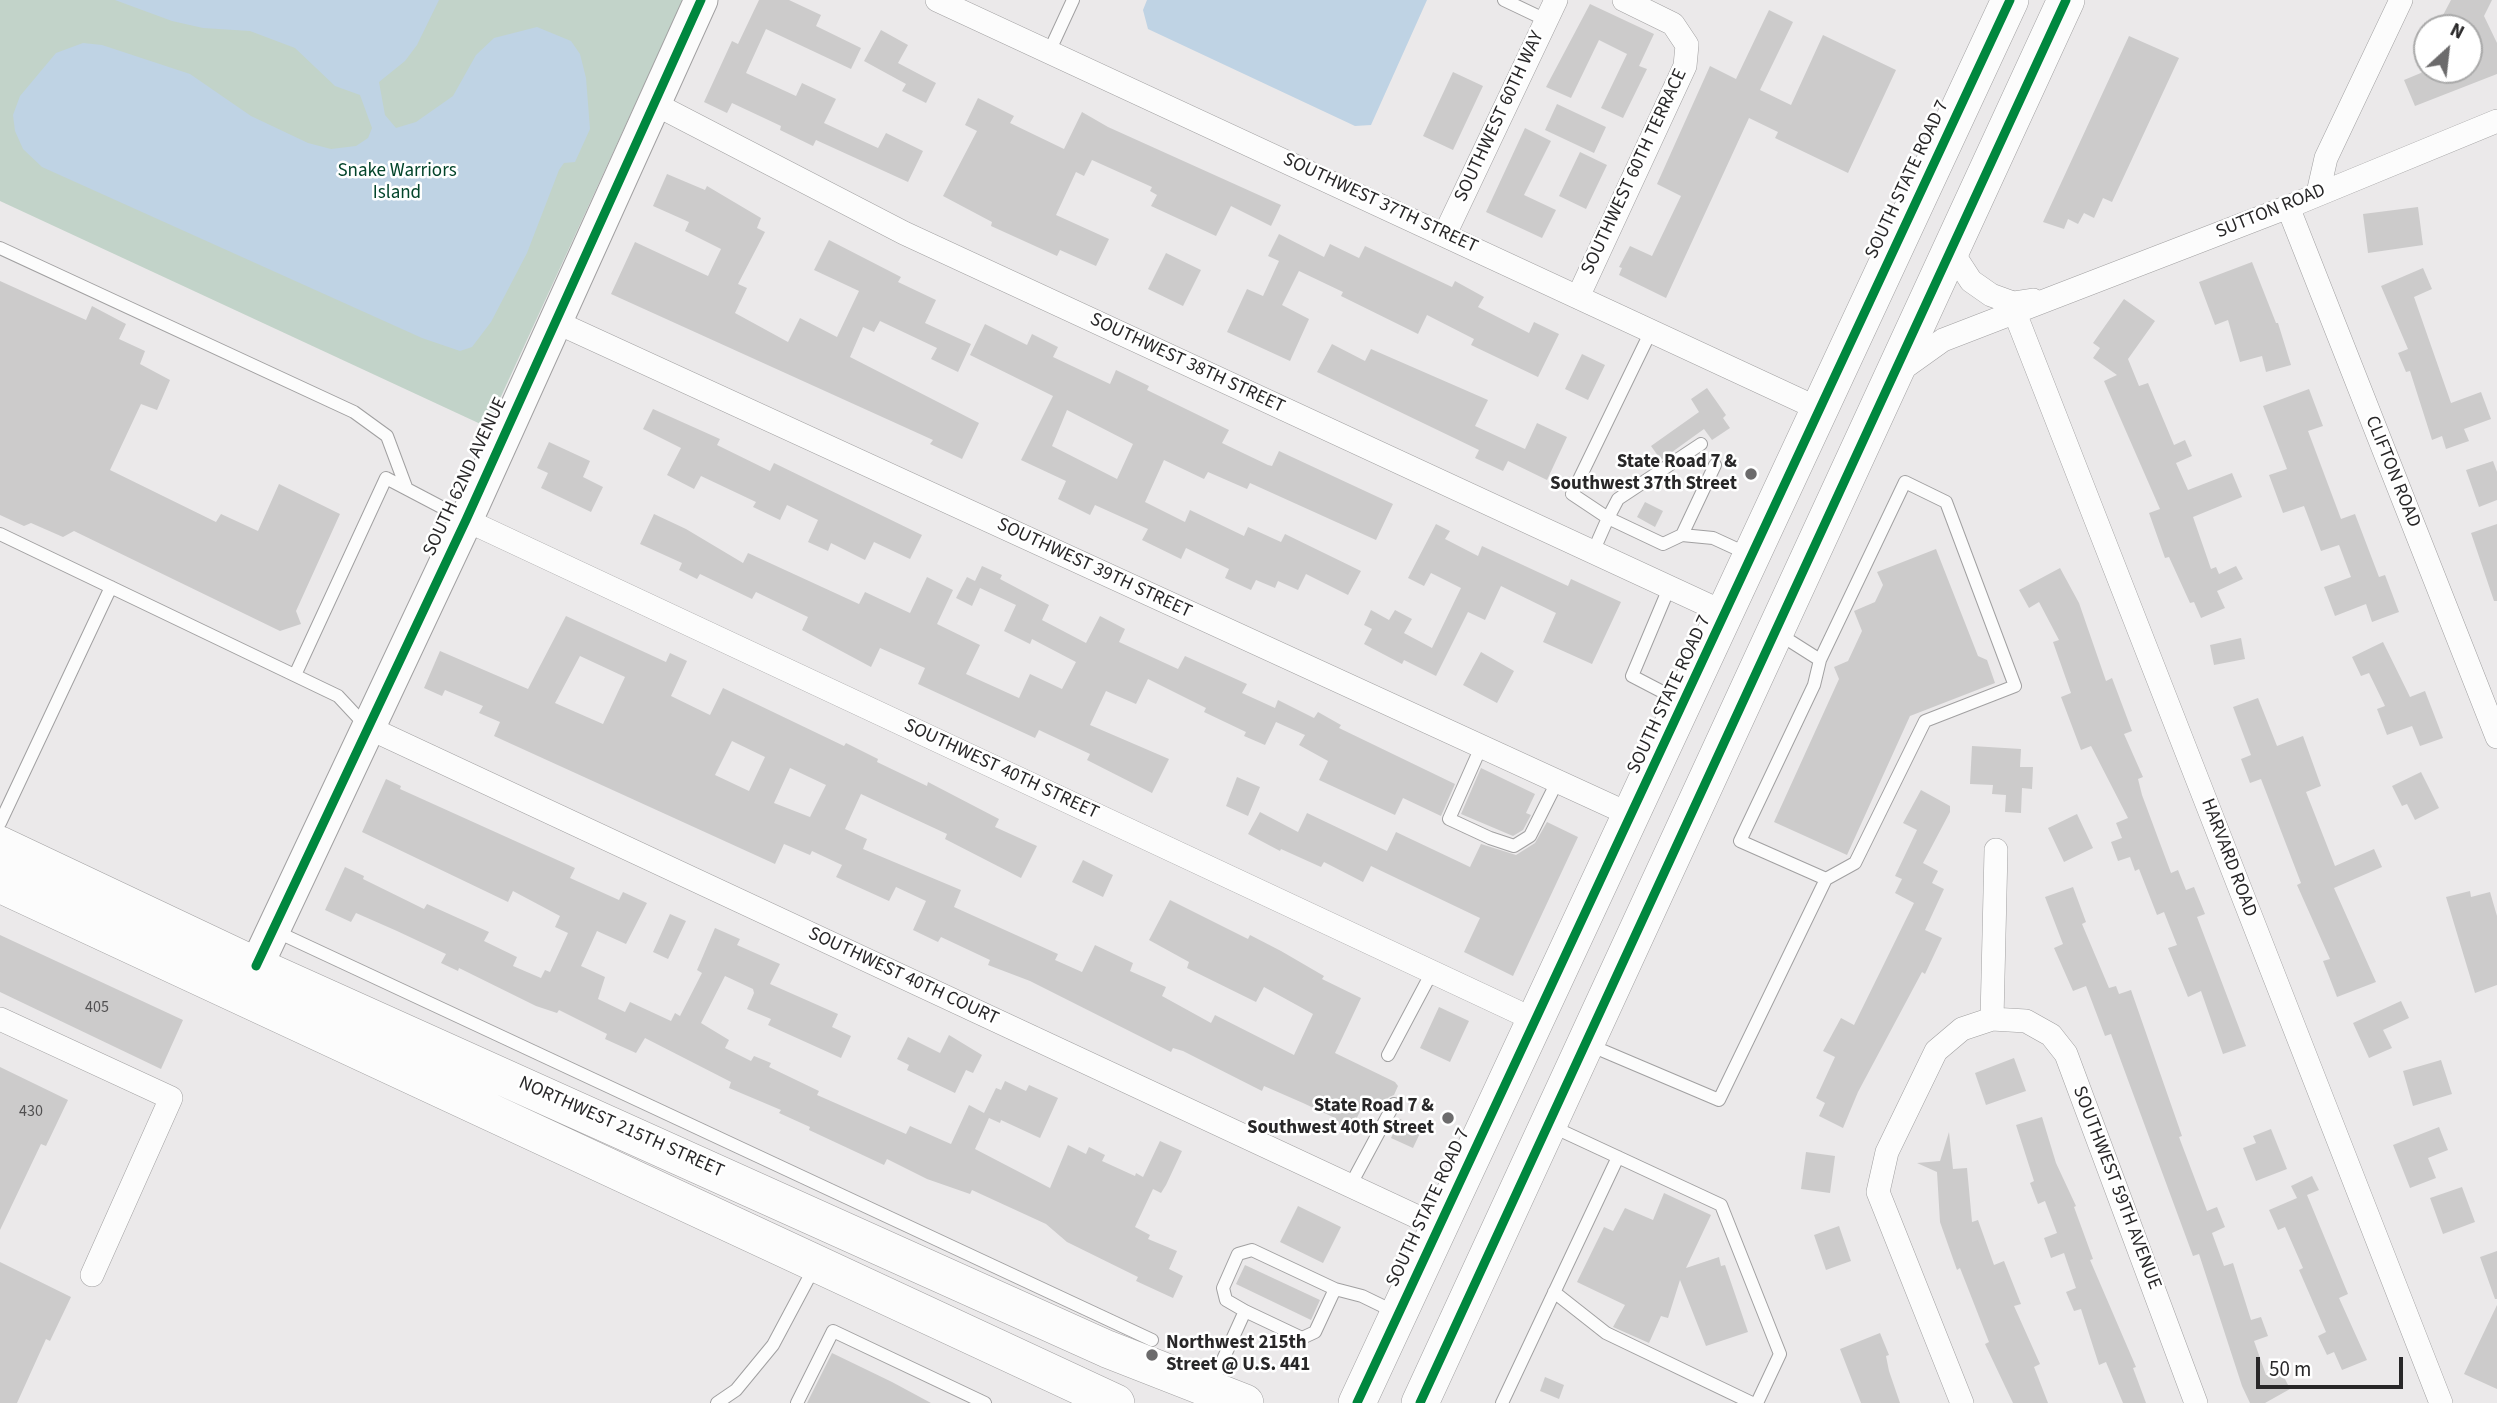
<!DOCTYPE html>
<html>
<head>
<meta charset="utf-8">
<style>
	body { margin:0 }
	#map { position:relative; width:2497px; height:1403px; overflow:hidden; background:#ebe9ea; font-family:"Source Sans 3",sans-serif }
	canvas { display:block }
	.north { position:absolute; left:2413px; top:14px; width:70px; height:70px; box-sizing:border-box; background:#fff; border:2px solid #a9a9a9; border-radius:50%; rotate:27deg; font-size:19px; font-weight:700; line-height:28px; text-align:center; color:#282728 }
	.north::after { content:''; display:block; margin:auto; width:24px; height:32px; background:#6c6b6c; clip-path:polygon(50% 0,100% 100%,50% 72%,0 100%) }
	.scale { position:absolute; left:2256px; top:1357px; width:147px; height:32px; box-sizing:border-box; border:4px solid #282728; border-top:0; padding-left:9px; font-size:21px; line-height:24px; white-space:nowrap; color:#282728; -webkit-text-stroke:5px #fff; paint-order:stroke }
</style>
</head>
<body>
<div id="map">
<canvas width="2497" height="1403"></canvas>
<div class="north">N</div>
<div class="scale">50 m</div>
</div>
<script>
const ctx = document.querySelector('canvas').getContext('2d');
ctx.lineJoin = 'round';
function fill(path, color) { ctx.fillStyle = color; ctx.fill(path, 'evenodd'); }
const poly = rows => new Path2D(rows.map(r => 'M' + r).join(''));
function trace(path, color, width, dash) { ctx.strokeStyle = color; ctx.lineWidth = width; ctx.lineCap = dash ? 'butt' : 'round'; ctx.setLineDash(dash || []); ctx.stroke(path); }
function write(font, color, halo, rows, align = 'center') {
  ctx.font = font + ' "Source Sans 3",sans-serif'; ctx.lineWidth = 5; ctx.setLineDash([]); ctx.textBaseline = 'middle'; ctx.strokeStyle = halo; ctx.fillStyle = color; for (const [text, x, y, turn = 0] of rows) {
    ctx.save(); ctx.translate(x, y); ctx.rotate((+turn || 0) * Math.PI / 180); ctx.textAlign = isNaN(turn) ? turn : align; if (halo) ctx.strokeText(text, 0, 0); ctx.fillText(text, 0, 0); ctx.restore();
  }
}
fill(poly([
	[0,0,683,0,487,427,0,201]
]), '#c2d3c9');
fill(poly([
	[115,0,439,0,417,45,405,61,379,82,385,115,396,128,416,122,453,96,476,55,494,38,537,27,571,41,580,54,586,78,590,129,575,162,564,163,559,170,527,253,491,322,472,347,460,351,422,338,42,167,23,149,15,131,13,115,20,96,56,53,83,43,102,45,190,74,251,116,308,143,331,149,356,146,368,138,372,128,360,95,335,86,295,48,250,31,203,28,172,21],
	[1147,0,1427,0,1371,125,1355,126,1148,29,1143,10]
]), '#bfd3e4');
fill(poly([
	[759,0,789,0,821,15,816,26,861,48,851,69,766,29,746,73,796,96,802,83,836,99,824,123,878,148,886,133,923,151,908,182,816,140,813,146,780,130,781,126,732,103,727,113,704,102,732,41,738,44],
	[2451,0,2492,0,2484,16,2497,43,2497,74,2415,106,2404,80,2428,70,2469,70,2469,28,2458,28,2441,19],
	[1590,4,1654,34,1639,66,1647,69,1623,118,1601,108,1627,54,1599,40,1571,98,1546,87],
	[1769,10,1793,22,1760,90,1791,105,1823,35,1896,70,1848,173,1775,138,1778,132,1749,118,1666,298,1619,275,1622,268,1619,267,1630,246,1652,256,1681,196,1657,184,1710,66,1736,79],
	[881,30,908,45,898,63,936,83,926,103,902,91,906,84,864,61],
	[2129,36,2179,58,2112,202,2103,198,2094,218,2084,213,2078,224,2068,219,2064,229,2043,222],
	[1453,72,1483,86,1453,150,1423,136],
	[978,98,1014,116,1010,123,1064,149,1082,112,1108,127,1281,205,1271,226,1231,206,1216,236,1151,206,1157,195,1150,191,1152,187,1092,160,1084,176,1076,172,1056,215,1109,239,1096,266,1060,250,1057,256,991,226,992,222,943,196,977,131,965,125],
	[1557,104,1606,127,1594,153,1545,130],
	[1525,128,1551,141,1524,195,1556,210,1542,238,1486,212],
	[1580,152,1607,165,1586,209,1559,196],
	[667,174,705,190,707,186,761,218,757,228,765,232,738,284,747,288,735,313,788,342,800,318,837,337,859,291,814,270,829,240,901,277,898,282,936,300,925,323,971,344,958,372,931,359,937,348,880,321,874,332,863,327,850,357,979,423,962,459,930,444,933,440,611,294,635,242,708,276,721,249,685,231,689,222,653,206],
	[2418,207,2423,245,2368,253,2363,214],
	[1279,234,1324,257,1330,244,1359,258,1365,246,1452,287,1455,281,1484,297,1478,307,1529,333,1534,322,1559,334,1538,377,1471,345,1474,339,1427,315,1418,334,1341,296,1343,292,1299,271,1282,305,1309,319,1290,361,1227,332,1247,289,1263,296,1279,261,1268,256],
	[1166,253,1201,270,1183,306,1148,289],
	[2252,262,2276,323,2278,323,2291,365,2266,372,2262,356,2240,362,2228,320,2215,325,2199,282],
	[2423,268,2432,289,2414,297,2451,403,2481,392,2491,419,2464,429,2469,441,2446,449,2442,436,2432,440,2410,371,2406,372,2398,353,2408,349,2381,286],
	[0,281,86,320,92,306,126,324,119,339,145,351,140,364,170,380,157,410,141,404,110,470,216,522,221,514,258,531,279,484,340,514,296,611,301,624,280,631,74,531,63,537,31,523,24,526,0,515],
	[2124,299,2155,321,2128,359,2139,386,2148,383,2174,445,2185,440,2192,456,2176,463,2188,490,2232,473,2242,497,2193,517,2211,569,2216,567,2219,574,2236,566,2243,579,2217,591,2225,608,2201,618,2194,602,2190,603,2169,557,2165,558,2149,513,2160,509,2104,381,2117,375,2093,358,2100,348,2093,343],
	[985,324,1027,345,1032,334,1058,347,1053,357,1110,384,1116,370,1149,386,1147,390,1229,430,1222,443,1268,465,1272,466,1279,451,1393,504,1376,540,1250,483,1247,489,1208,472,1204,479,1164,460,1145,502,1185,522,1190,510,1244,536,1248,527,1281,542,1285,534,1361,571,1348,595,1306,574,1298,590,1278,581,1275,588,1256,580,1251,590,1225,578,1229,569,1186,548,1181,559,1142,540,1148,529,1095,505,1090,515,1058,499,1066,481,1021,460,1053,396,970,355],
	[1067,410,1133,444,1117,479,1052,446],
	[1332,344,1365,361,1371,349,1488,400,1475,426,1525,449,1537,423,1567,437,1547,480,1508,461,1503,471,1475,458,1479,450,1317,372],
	[1582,354,1605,365,1588,400,1565,389],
	[1707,388,1726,415,1723,418,1730,428,1712,440,1704,429,1661,460,1651,446,1699,412,1691,399],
	[2309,389,2323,426,2308,431,2341,519,2355,514,2379,577,2385,575,2399,612,2372,622,2366,604,2335,616,2324,587,2351,577,2339,545,2321,551,2304,506,2283,513,2269,475,2287,469,2263,406],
	[653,409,720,439,717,445,770,471,774,463,922,535,910,559,874,542,865,560,831,543,828,551,808,542,818,520,787,505,780,520,753,507,756,502,701,476,694,489,667,475,681,448,643,429],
	[549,442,590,461,583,477,603,487,591,512,541,488,548,473,537,468],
	[2493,461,2497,472,2497,500,2479,507,2466,470],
	[1645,502,1663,511,1655,527,1637,517],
	[654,514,686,529,743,563,748,553,859,604,865,592,910,613,927,577,953,590,937,624,980,645,966,674,1019,698,1030,674,1062,689,1076,662,1032,639,1030,644,1004,631,1016,605,980,588,972,606,956,598,967,577,975,581,982,566,1002,575,1000,579,1049,605,1042,620,1086,643,1100,616,1125,629,1119,642,1178,669,1185,656,1247,684,1242,693,1275,708,1278,700,1314,718,1318,712,1341,725,1339,728,1455,784,1441,816,1403,798,1395,815,1319,780,1328,761,1299,745,1305,735,1276,722,1265,745,1244,736,1246,732,1204,712,1206,708,1148,679,1136,704,1106,691,1090,725,1169,759,1152,793,1087,760,1090,754,1039,730,1035,738,918,684,925,668,880,648,871,667,802,630,808,617,756,592,752,599,700,574,697,579,679,570,682,563,640,544],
	[1436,524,1450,531,1445,539,1478,556,1482,546,1568,586,1571,579,1621,602,1592,664,1543,642,1556,613,1501,586,1485,620,1468,612,1436,676,1404,660,1402,664,1364,644,1372,629,1364,625,1371,610,1389,620,1395,610,1412,619,1404,633,1432,648,1461,588,1431,573,1424,586,1408,578],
	[2497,524,2497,601,2494,601,2471,533],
	[1936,549,1978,656,1987,660,1995,683,1910,716,1847,855,1774,822,1839,679,1834,667,1848,661,1862,631,1854,611,1875,602,1883,585,1877,572],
	[2060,568,2079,603,2106,681,2112,678,2132,731,2124,734,2143,777,2138,779,2142,795,2171,873,2178,870,2186,890,2194,887,2205,914,2197,917,2246,1046,2223,1054,2201,991,2188,997,2168,948,2177,945,2164,912,2157,915,2139,869,2135,871,2130,857,2118,861,2111,842,2122,838,2116,823,2128,818,2091,746,2081,750,2061,697,2071,693,2053,642,2059,640,2039,602,2029,608,2019,590],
	[566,616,666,662,670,653,687,661,671,696,710,715,723,688,844,746,846,743,878,759,877,762,927,786,928,782,999,819,995,827,1037,846,1021,878,945,839,947,834,861,794,845,829,867,839,863,849,961,890,954,907,1058,954,1055,960,1082,972,1095,945,1133,963,1130,971,1166,987,1162,996,1211,1023,1215,1015,1294,1055,1313,1014,1264,987,1256,1002,1187,968,1189,962,1149,940,1170,900,1248,939,1250,935,1281,951,1324,976,1322,979,1361,998,1335,1053,1395,1082,1398,1086,1394,1095,1389,1097,1382,1108,1365,1101,1350,1132,1332,1124,1335,1118,1303,1103,1264,1086,1262,1091,1183,1051,1173,1048,1171,1052,1030,981,988,965,990,960,941,937,938,942,913,930,926,901,896,887,889,901,836,877,842,865,812,851,810,855,784,844,775,864,494,736,500,722,479,713,483,706,445,690,442,696,424,688,440,651,528,689],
	[580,656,625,677,603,724,555,703],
	[732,741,765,757,749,791,715,775],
	[790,768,826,785,810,817,774,803],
	[2241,638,2245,659,2214,665,2210,645],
	[2383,642,2410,697,2425,691,2443,738,2420,746,2412,726,2387,735,2377,709,2385,706,2369,673,2361,676,2352,657],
	[1481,652,1514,671,1497,703,1463,685],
	[2258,698,2277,746,2303,736,2321,786,2306,792,2335,866,2374,849,2382,867,2334,888,2376,982,2337,997,2323,961,2330,959,2297,885,2301,883,2261,779,2250,783,2241,759,2251,755,2233,707],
	[1972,746,2021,749,2020,767,2033,767,2032,789,2022,788,2021,813,2005,812,2006,795,1992,794,1993,785,1970,784],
	[1481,768,1535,794,1526,813,1531,815,1523,830,1513,836,1461,814],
	[2421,772,2439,808,2415,820,2407,804,2402,806,2392,786],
	[1237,777,1260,787,1248,816,1226,806],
	[386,779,401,786,400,789,575,868,570,878,619,900,623,892,647,903,626,944,597,931,581,966,605,977,598,999,625,1012,630,1002,671,1021,675,1013,680,1016,702,973,697,970,715,928,740,939,737,945,780,964,770,984,838,1014,832,1027,851,1036,841,1058,768,1025,771,1019,747,1009,754,993,753,989,725,976,701,1023,729,1040,725,1048,751,1061,754,1056,771,1063,769,1067,819,1091,817,1095,906,1134,910,1126,951,1144,969,1105,984,1113,996,1088,1001,1090,1005,1081,1026,1091,1029,1085,1058,1098,1040,1138,1001,1120,1000,1123,989,1118,975,1149,1050,1188,1068,1145,1086,1154,1089,1147,1105,1155,1102,1161,1135,1176,1136,1173,1143,1177,1160,1141,1182,1151,1166,1185,1161,1193,1153,1189,1135,1227,1150,1235,1148,1239,1177,1251,1169,1269,1183,1276,1173,1298,1136,1281,1138,1277,1067,1242,1046,1224,972,1190,970,1194,927,1179,887,1159,884,1165,809,1130,810,1127,779,1113,781,1110,729,1088,731,1082,645,1038,636,1053,605,1039,607,1034,559,1010,557,1013,536,1006,459,968,458,971,441,963,446,954,397,931,356,913,351,922,325,910,345,867,364,876,363,879,424,909,427,904,489,932,484,941,517,957,513,966,541,978,545,970,550,972,568,933,555,927,560,916,513,891,508,902,362,832],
	[1921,790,1950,806,1950,812,1923,863,1938,871,1932,883,1944,889,1925,930,1942,938,1925,974,1922,972,1858,1092,1843,1128,1819,1116,1825,1103,1816,1098,1835,1057,1823,1051,1841,1018,1854,1025,1914,903,1895,893,1902,879,1895,876,1917,830,1903,823],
	[1260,812,1298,832,1307,813,1387,851,1396,832,1470,867,1481,844,1516,855,1535,843,1547,822,1578,837,1513,976,1464,952,1480,918,1371,866,1363,882,1324,862,1321,867,1281,849,1280,851,1248,834],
	[2077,814,2093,848,2064,862,2048,828],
	[1083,860,1113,875,1103,897,1072,882],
	[2073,887,2086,922,2082,924,2109,988,2116,986,2119,994,2131,990,2182,1136,2179,1137,2207,1211,2217,1207,2225,1227,2212,1233,2224,1266,2233,1263,2251,1320,2261,1317,2268,1336,2254,1341,2266,1375,2280,1369,2290,1389,2265,1403,2250,1403,2242,1386,2199,1254,2193,1256,2111,1034,2105,1036,2086,986,2073,991,2054,948,2063,944,2045,897],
	[2470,891,2471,897,2490,892,2497,916,2497,985,2475,993,2446,897],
	[670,914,686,921,668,959,653,952],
	[0,935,183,1020,161,1069,0,992],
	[2401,1001,2409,1018,2383,1030,2392,1048,2369,1058,2353,1023],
	[1439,1007,1469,1021,1450,1062,1420,1048],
	[949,1035,982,1055,973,1073,966,1070,955,1093,907,1070,909,1065,897,1059,908,1037,940,1053],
	[2014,1058,2026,1091,1986,1105,1975,1073],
	[2441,1060,2452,1094,2413,1106,2403,1071],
	[0,1067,68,1100,46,1146,41,1144,0,1230],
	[2042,1117,2056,1163,2076,1206,2074,1207,2093,1259,2090,1260,2136,1367,2133,1368,2146,1403,2123,1403,2106,1362,2099,1365,2081,1309,2074,1311,2066,1292,2076,1288,2064,1253,2051,1258,2044,1238,2057,1233,2045,1201,2038,1204,2030,1183,2034,1181,2016,1125],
	[1400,1119,1422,1129,1413,1148,1391,1138],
	[2439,1127,2448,1150,2428,1158,2436,1178,2410,1188,2393,1145],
	[2271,1129,2287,1169,2256,1181,2243,1148,2256,1143,2253,1136],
	[1949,1132,1953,1169,1967,1168,1972,1222,1978,1220,1994,1265,2004,1261,2021,1304,2014,1306,2040,1364,2034,1367,2048,1403,2013,1403,1985,1344,1989,1342,1960,1268,1957,1270,1940,1222,1937,1172,1917,1163,1940,1161],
	[1806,1152,1835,1156,1830,1193,1801,1189],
	[2312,1176,2319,1190,2307,1195,2348,1294,2339,1298,2367,1360,2342,1370,2334,1352,2327,1355,2318,1336,2326,1332,2299,1270,2303,1268,2285,1227,2278,1230,2269,1210,2297,1198,2291,1186],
	[2462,1187,2475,1222,2443,1234,2430,1198],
	[1664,1193,1711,1215,1686,1268,1719,1257,1721,1266,1725,1265,1748,1332,1706,1346,1680,1280,1668,1318,1661,1316,1649,1343,1613,1327,1625,1305,1577,1282,1604,1227,1613,1231,1625,1208,1653,1220],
	[1298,1206,1341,1227,1323,1263,1280,1242],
	[1839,1226,1851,1261,1826,1270,1814,1235],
	[2497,1251,2497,1299,2495,1299,2480,1257],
	[0,1262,71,1297,50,1341,46,1339,17,1403,0,1403],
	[1245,1265,1320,1300,1311,1320,1236,1284],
	[2497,1305,2497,1389,2464,1374],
	[1880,1333,1889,1355,1886,1356,1889,1371,1900,1403,1861,1403,1840,1349],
	[832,1353,892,1382,931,1403,807,1403],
	[1545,1377,1564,1385,1559,1399,1540,1391]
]), '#cccbcb');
const lane = poly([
	[1504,0,1546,20],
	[1049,52,1073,0],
	[0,248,354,412,387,436,406,487],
	[1701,444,1618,499,1608,518,1663,544,1682,535,1713,538,1750,555],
	[0,534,338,696,366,726],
	[1682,535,1715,465],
	[1593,552,1608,518,1572,494,1651,331],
	[1669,588,1632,676,1680,701],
	[1779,634,1820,660],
	[295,675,386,478,466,520],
	[1481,747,1449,819,1490,838,1514,846,1530,836,1557,782],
	[0,823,111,587],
	[273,930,1152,1340],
	[1587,1044,1719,1100,1826,879,1855,863,1925,721,2015,686,1946,502,1905,482,1820,660,1814,685,1740,841,1826,879],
	[1388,1055,1432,972],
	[1551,1126,1721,1205,1780,1354,1757,1403],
	[1350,1186,1394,1104],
	[1335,1289,1362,1296,1395,1312],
	[1554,1292,1606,1333,1752,1403],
	[1211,1386,1245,1311,1302,1338,1315,1332,1335,1289,1252,1250,1238,1254,1223,1288,1226,1300,1245,1311],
	[717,1403,736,1390,773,1345,814,1268],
	[797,1403,833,1331,985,1403],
	[1502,1403,1618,1157]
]);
const street = poly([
	[937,0,1821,410],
	[653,103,904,233,1727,614],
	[2318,193,2326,158,2401,0],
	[2288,207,2497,737],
	[1445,234,1556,0],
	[1953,245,1958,261,1971,281,1991,295,2013,303,2033,300],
	[1578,297,1685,66,1687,45,1673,24,1624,0],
	[2015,313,2441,1403],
	[556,322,1633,816],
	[1901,370,1943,340,2288,207,2497,121],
	[466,520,1537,1021],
	[367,727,1439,1227],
	[0,1019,171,1098,92,1275],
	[1992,1019,2026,1021,2051,1035,2066,1054,2196,1403],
	[1962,1403,1878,1192,1887,1152,1936,1051,1962,1029,1992,1019,1996,850]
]);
const secondary = poly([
	[245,990,466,520,701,0]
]);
const primary = poly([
	[0,845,256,966,1107,1349,1245,1403],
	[0,884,1116,1403],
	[1357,1403,2010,0],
	[1420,1403,2066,0]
]);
trace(lane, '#a1a0a1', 14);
trace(street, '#a1a0a1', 24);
trace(secondary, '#a1a0a1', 35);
trace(primary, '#a1a0a1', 38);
trace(lane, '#fcfcfc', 12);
trace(street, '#fcfcfc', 23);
trace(secondary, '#fcfcfc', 33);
trace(primary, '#fcfcfc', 37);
trace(poly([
	[256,966,466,520,701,0],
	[1357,1403,2010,0],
	[1420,1403,2066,0]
]), '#00873e', 9);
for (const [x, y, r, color] of [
	[1751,474,7,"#6c6b6c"],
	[1448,1118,7,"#6c6b6c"],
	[1152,1355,7,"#6c6b6c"]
]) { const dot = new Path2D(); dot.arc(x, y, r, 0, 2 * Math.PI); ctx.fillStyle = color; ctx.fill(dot); trace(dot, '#fff', 2.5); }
write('16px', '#515051', null, [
	["405",97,1008],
	["430",31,1112]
]);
write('19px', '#282728', '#fff', [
	["SOUTHWEST 60TH WAY",1500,117,-65],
	["SOUTHWEST 60TH TERRACE",1635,172,-65],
	["SOUTH STATE ROAD 7",1908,180,-65],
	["SOUTHWEST 37TH STREET",1380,204,25],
	["SUTTON ROAD",2271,212,-22],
	["SOUTHWEST 38TH STREET",1187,364,25],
	["CLIFTON ROAD",2392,472,68],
	["SOUTH 62ND AVENUE",466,477,-65],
	["SOUTHWEST 39TH STREET",1094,569,25],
	["SOUTH STATE ROAD 7",1670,695,-65],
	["SOUTHWEST 40TH STREET",1001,770,25],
	["HARVARD ROAD",2228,858,69],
	["SOUTHWEST 40TH COURT",903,977,25],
	["NORTHWEST 215TH STREET",621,1128,24],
	["SOUTHWEST 59TH AVENUE",2116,1188,69],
	["SOUTH STATE ROAD 7",1429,1208,-65]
]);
write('19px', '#04452b', '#fff', [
	["Snake Warriors",397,172],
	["Island",397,194]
]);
write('bold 19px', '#282728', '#fff', [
	["State Road 7 &",1737,463],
	["Southwest 37th Street",1737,485],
	["State Road 7 &",1434,1107],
	["Southwest 40th Street",1434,1129],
	["Northwest 215th",1166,1344,"left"],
	["Street @ U.S. 441",1166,1366,"left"]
], 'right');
</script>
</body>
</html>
